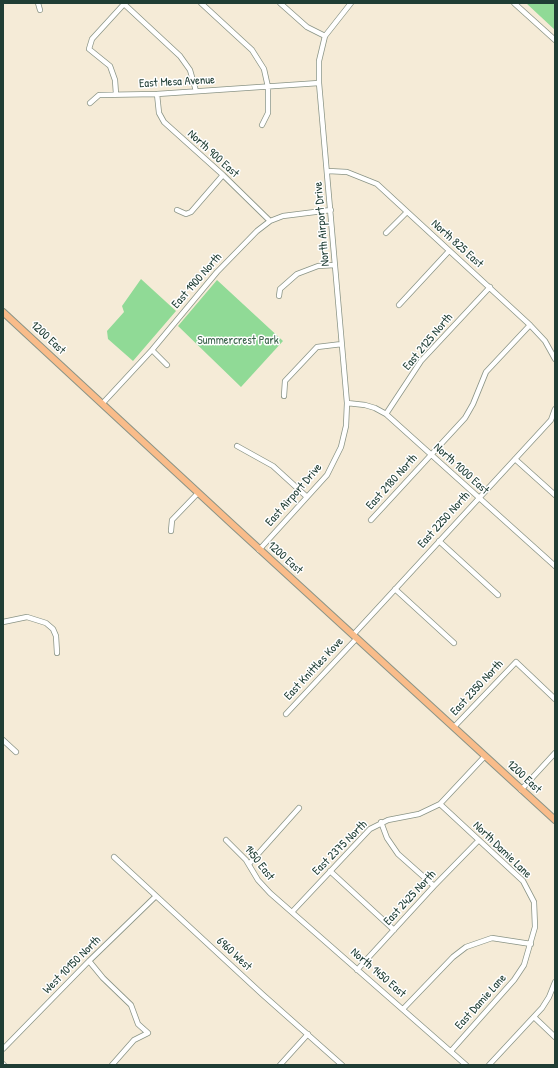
<!DOCTYPE html>
<html>
<head>
<meta charset="utf-8">
<style>
	body { margin:0 }
	#map { position:relative; width:558px; height:1068px; overflow:hidden; background:#f5ebd7; font-family:"Patrick Hand",sans-serif }
	canvas { display:block }
	.frame { position:absolute; inset:0; border:4px solid #1f3d34; pointer-events:none }
</style>
</head>
<body>
<div id="map">
<canvas width="558" height="1068"></canvas>
<div class="frame"></div>
</div>
<script>
const ctx = document.querySelector('canvas').getContext('2d');
ctx.lineJoin = 'round';
function fill(path, color) { ctx.fillStyle = color; ctx.fill(path, 'evenodd'); }
const poly = rows => new Path2D(rows.map(r => 'M' + r).join(''));
function trace(path, color, width, dash) { ctx.strokeStyle = color; ctx.lineWidth = width; ctx.lineCap = dash ? 'butt' : 'round'; ctx.setLineDash(dash || []); ctx.stroke(path); }
function write(font, color, halo, rows, align = 'center') {
  ctx.font = font + ' "Patrick Hand",sans-serif'; ctx.lineWidth = 3; ctx.setLineDash([]); ctx.textBaseline = 'middle'; ctx.strokeStyle = halo; ctx.fillStyle = color; for (const [text, x, y, turn = 0] of rows) {
    ctx.save(); ctx.translate(x, y); ctx.rotate((+turn || 0) * Math.PI / 180); ctx.textAlign = isNaN(turn) ? turn : align; if (halo) ctx.strokeText(text, 0, 0); ctx.fillText(text, 0, 0); ctx.restore();
  }
}
fill(poly([
	[526,3,555,3,555,30],
	[141,279,176,311,133,361,108,339,107,331,124,312,122,306],
	[217,280,283,341,241,387,178,326]
]), '#90da96');
const minor = poly([
	[38,3,40,10],
	[123,3,180,56,190,70,196,91],
	[201,3,252,50,264,69,268,87,268,113,262,125],
	[280,3,307,27,325,36],
	[514,3,555,40],
	[116,94,115,80,110,66,89,49,92,39,124,4],
	[157,94,159,113,164,122,223,175,270,221],
	[90,103,99,95,157,94,319,83],
	[328,171,347,172,377,184,530,325,545,341,555,359],
	[177,210,186,214,191,212,223,175],
	[386,233,407,212],
	[279,296,280,289,297,274,318,266,335,265],
	[399,305,449,251],
	[152,350,167,365],
	[284,396,285,381,317,347,342,344],
	[347,403,365,405,375,408,386,414,555,566],
	[102,404,152,350,217,272,257,231,270,221,283,216,331,210],
	[386,414,421,361,490,287],
	[237,446,273,466,307,497],
	[515,459,555,495],
	[371,520,465,418,473,404,486,372,530,325],
	[171,531,172,520,198,493],
	[439,541,498,595],
	[259,550,327,475,341,447,346,426,347,403,319,83,319,61,325,36,351,3],
	[395,589,454,643],
	[3,622,27,617,46,623,53,629,56,636,57,653],
	[353,635,551,420,555,409],
	[286,714,357,638],
	[454,727,516,662,555,699],
	[3,740,16,752],
	[521,790,555,753],
	[440,804,523,881,534,902,535,927,524,965,514,980,451,1051],
	[381,822,387,838,398,854,434,886],
	[226,840,246,860,258,880,270,893,466,1065],
	[114,857,262,994,342,1065],
	[249,864,299,808],
	[330,871,394,930],
	[292,912,370,829,388,820,419,814,440,804,485,756],
	[89,961,103,978,131,1005,138,1024,148,1033,134,1040,112,1065],
	[357,970,434,886,479,840],
	[403,1009,453,957,466,947,492,938,531,944],
	[534,1017,555,1037],
	[3,1049,89,961,156,896],
	[3,1064,4,1065],
	[280,1065,308,1034],
	[489,1065,542,1008,549,997,555,982]
]);
const major = poly([
	[3,312,232,524,555,820]
]);
trace(minor, '#8a9486', 6);
trace(major, '#8a9486', 8);
trace(minor, '#fff', 4.5);
trace(major, '#f9bc8a', 6);
write('12px', '#1f3d34', '#fff', [
	["East Mesa Avenue",177,82,-3],
	["North 900 East",213,154,42],
	["North Airport Drive",322,224,-95],
	["North 825 East",457,244,42],
	["East 1900 North",197,281,-49],
	["1200 East",48,338,43],
	["East 2125 North",428,342,-50],
	["North 1000 East",461,469,42],
	["East 2180 North",392,482,-48],
	["East Airport Drive",294,495,-49],
	["East 2250 North",444,520,-48],
	["1200 East",285,558,42],
	["East Knittles Kove",314,669,-47],
	["East 2350 North",477,688,-47],
	["1200 East",524,777,43],
	["East 2375 North",340,848,-45],
	["North Damie Lane",502,850,44],
	["1450 East",259,863,52],
	["East 2425 North",410,898,-47],
	["6960 West",234,954,43],
	["West 10150 North",72,965,-45],
	["North 1450 East",378,973,41],
	["East Damie Lane",481,1002,-48]
]);
write('12px', '#3b644c', '#fff', [
	["Summercrest Park",238,341]
]);
</script>
</body>
</html>
